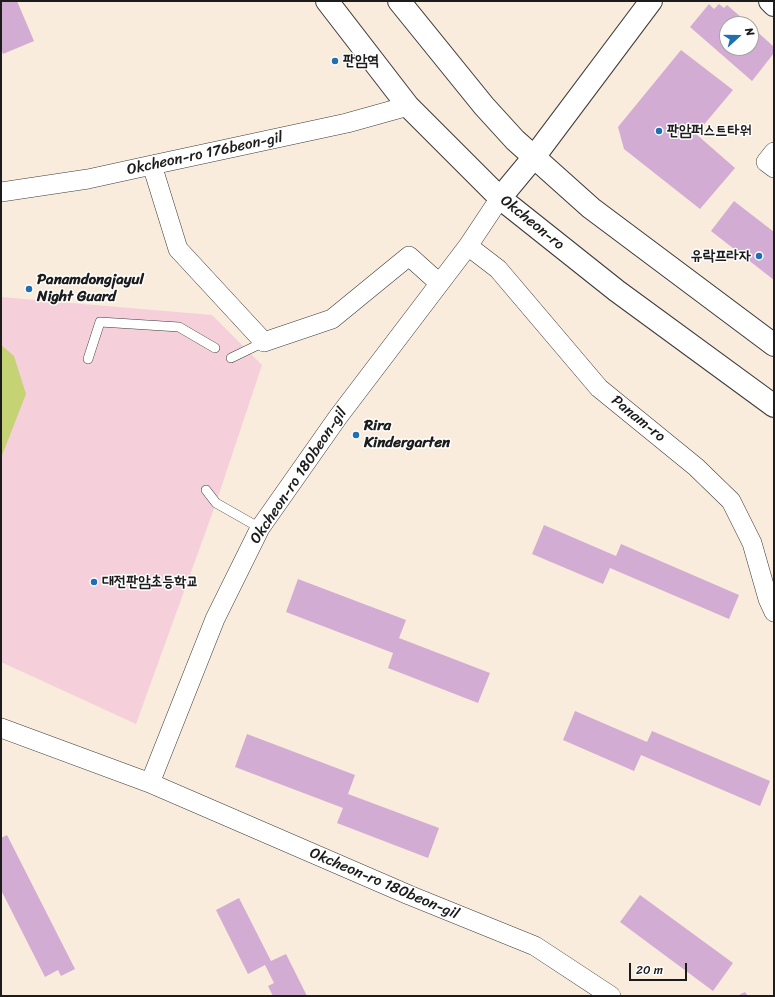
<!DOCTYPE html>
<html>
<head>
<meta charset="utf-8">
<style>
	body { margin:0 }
	#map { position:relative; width:775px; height:997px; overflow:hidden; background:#f9ecdc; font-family:Sriracha,sans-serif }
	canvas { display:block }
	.frame { position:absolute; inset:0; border:2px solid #1c1c1c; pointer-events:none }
	.north { position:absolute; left:719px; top:16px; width:40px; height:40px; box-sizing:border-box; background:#fff; border:1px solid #a4a4a4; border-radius:50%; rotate:69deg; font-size:11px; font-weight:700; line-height:16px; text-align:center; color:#1c1c1c }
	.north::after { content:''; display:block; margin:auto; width:14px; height:18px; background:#1f6fb2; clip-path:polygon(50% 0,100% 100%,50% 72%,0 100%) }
	.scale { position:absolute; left:629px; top:963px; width:58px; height:18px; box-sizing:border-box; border:2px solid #1c1c1c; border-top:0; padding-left:5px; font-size:12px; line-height:14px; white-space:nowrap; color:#1c1c1c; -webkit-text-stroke:3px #fff; paint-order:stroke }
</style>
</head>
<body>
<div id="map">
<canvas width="775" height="997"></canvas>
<div class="frame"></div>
<div class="north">N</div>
<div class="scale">20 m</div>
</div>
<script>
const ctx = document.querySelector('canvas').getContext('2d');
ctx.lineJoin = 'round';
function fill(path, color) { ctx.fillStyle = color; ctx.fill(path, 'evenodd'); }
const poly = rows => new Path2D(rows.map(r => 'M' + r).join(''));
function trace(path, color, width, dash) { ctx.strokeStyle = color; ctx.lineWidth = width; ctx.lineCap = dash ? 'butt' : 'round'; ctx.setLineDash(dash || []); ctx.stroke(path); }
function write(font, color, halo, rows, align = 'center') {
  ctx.font = font + ' Sriracha,"Poor Story",sans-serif'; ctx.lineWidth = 3; ctx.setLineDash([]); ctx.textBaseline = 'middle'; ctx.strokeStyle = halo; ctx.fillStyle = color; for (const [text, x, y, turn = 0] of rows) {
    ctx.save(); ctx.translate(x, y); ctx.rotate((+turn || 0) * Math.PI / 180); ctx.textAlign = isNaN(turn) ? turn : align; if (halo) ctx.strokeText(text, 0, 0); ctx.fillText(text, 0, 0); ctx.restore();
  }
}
fill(poly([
	[1,297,212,315,262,365,216,503,136,724,1,662]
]), '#f5cfda');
fill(poly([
	[1,345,14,356,26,394,1,458]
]), '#c5d375');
fill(poly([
	[1,1,17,1,34,41,3,54,1,48],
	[709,4,714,9,719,4,724,8,727,5,749,24,727,24,727,48,751,48,751,26,774,47,774,53,752,81,690,27],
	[681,50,733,90,696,134,735,168,700,209,624,149,618,127],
	[734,201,774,232,774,280,711,231],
	[544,525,616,556,621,544,739,595,729,619,610,568,603,584,532,554],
	[298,579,406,620,399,638,490,673,478,703,388,668,393,653,286,612],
	[575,711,647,742,652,731,770,781,760,806,641,755,634,771,563,740],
	[247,734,355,775,348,794,439,828,428,858,337,823,343,808,235,767],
	[7,835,75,969,61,976,58,970,45,977,1,890,1,838],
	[640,895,733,963,713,991,620,922],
	[239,898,271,961,286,954,307,996,273,996,268,986,274,983,265,965,248,974,216,910],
	[745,992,748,996,737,996]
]), '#d2acd3');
const service = poly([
	[231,358,264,342],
	[88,359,100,322,179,327,215,348],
	[206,490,216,503,260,528]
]);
const minor = poly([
	[774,152,766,162,774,168],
	[152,165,178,249,264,342,332,319,409,256,439,283],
	[1,192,88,179,152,165,347,123,408,106],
	[468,246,498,269,599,388,696,467,731,501,752,543,768,599,774,612],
	[1,728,150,783,409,895,535,946,611,996],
	[150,783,215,619,260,528,338,417,468,246,500,198]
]);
const tertiary = poly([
	[770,1,774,5],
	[500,198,534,157,651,1]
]);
const primary = poly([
	[327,1,408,106,500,198,617,291,774,406],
	[399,1,484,106,515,140,591,208,774,345]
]);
trace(service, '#3d3b39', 10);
trace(minor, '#3d3b39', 20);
trace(tertiary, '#3d3b39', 24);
trace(primary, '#3d3b39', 24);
trace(service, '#fff', 9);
trace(minor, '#fff', 19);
trace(tertiary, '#fff', 22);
trace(primary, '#fff', 22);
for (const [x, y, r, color] of [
	[335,61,4,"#1f6fb2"],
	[659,131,4,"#1f6fb2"],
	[759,256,4,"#1f6fb2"],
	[29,289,4,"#1f6fb2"],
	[356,435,4,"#1f6fb2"],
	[94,582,4,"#1f6fb2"]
]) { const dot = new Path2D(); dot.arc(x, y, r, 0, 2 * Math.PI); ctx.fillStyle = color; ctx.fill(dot); trace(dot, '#fff', 1.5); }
write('bold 15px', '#1c1c1c', '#fff', [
	["판암역",343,61],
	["판암퍼스트타워",667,131],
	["유락프라자",751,256,"right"],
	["Panamdongjayul",37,280],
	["Night Guard",37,297],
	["Rira",364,426],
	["Kindergarten",364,443],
	["대전판암초등학교",102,582]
], 'left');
write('15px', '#1c1c1c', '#fff', [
	["Okcheon-ro 176beon-gil",205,154,-12],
	["Okcheon-ro",532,223,39],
	["Panam-ro",638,419,39],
	["Okcheon-ro 180beon-gil",299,476,-56],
	["Okcheon-ro 180beon-gil",384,884,23]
]);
</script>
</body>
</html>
